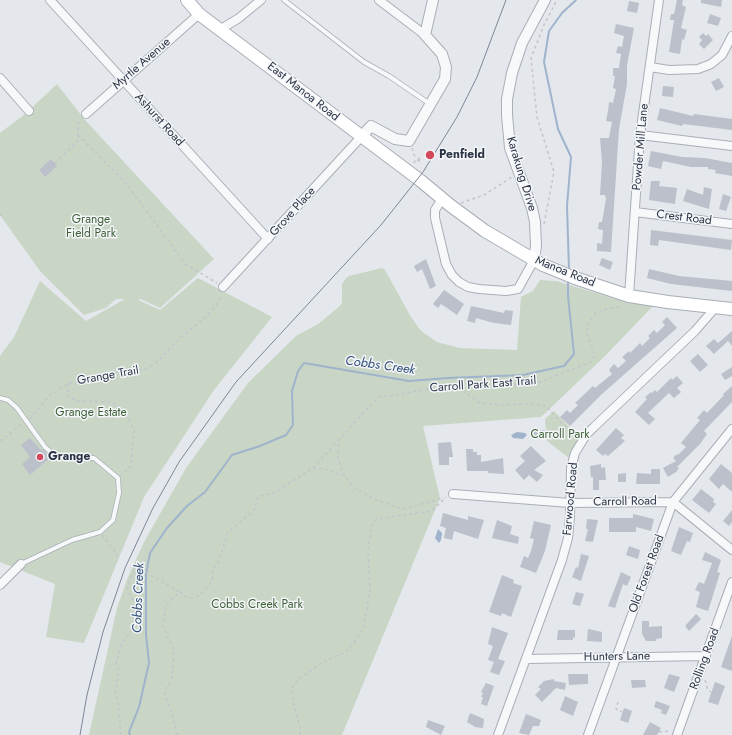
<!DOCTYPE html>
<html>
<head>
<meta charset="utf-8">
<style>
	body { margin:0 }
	canvas { display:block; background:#e4e7ec }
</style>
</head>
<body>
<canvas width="732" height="735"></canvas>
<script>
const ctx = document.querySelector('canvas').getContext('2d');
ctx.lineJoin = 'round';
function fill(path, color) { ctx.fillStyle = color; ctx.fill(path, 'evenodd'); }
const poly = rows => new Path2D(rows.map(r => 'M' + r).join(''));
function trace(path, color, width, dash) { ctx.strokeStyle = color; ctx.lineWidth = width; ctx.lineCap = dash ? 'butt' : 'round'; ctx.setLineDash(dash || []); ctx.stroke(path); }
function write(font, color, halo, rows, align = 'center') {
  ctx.font = font + ' Jost,sans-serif'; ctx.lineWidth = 3; ctx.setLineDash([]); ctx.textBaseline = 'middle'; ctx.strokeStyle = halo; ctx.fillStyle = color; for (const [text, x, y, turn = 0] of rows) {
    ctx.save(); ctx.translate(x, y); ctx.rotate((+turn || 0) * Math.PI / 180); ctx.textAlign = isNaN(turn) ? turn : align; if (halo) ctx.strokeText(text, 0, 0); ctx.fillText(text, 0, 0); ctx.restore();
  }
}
fill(poly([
	[57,84,85,120,214,259,160,308,141,299,138,300,160,310,198,278,272,317,214,390,144,497,84,643,46,637,55,584,0,562,0,356,14,337,40,281,86,321,125,299,116,299,106,308,84,315,40,271,0,215,0,133,25,114],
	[382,268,385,270,411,317,421,331,437,342,460,348,517,350,521,297,533,291,540,280,556,281,626,302,653,306,605,356,541,417,423,426,440,498,342,735,89,735,117,608,128,577,144,542,186,468,248,383,296,336,318,324,340,306,342,302,342,284,346,278,349,276],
	[554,411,579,437,569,458,547,441,545,419]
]), '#c9d6c5');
fill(poly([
	[517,432,525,433,527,435,523,439,513,438,511,435],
	[438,529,442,533,441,540,439,543,435,538]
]), '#9fb4cc');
trace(poly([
	[569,270,567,206,571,157,558,129,544,62,549,31,562,13,576,0],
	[130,735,129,732,139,707,149,663,146,635,146,574,150,553,167,528,187,506,205,492,232,455,260,446,286,435,293,425,292,391,298,371,304,363,409,381,448,378,523,375,564,366,574,354,568,296,568,280]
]), '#9fb4cc', 2);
fill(poly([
	[677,0,683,0,682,5,686,7,681,28,687,30,684,40,682,39,680,54,669,52,674,20,670,20,671,14,674,14],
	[701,0,722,0,721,7,701,3],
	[629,1,639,3,637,13,627,11],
	[710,14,721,18,718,26,707,23],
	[616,24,634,28,627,65,627,84,619,129,611,252,597,251,597,243,602,244,603,230,598,229,599,222,602,222,606,199,605,195,600,195,602,162,600,138,609,138,612,122,606,121,608,111,609,102,613,103,616,89,613,88,615,76,613,76,613,68,619,68,621,54,616,53,618,46,622,47,624,36,614,33],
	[703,33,706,36,708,34,713,40,704,49,699,44,702,40,699,37],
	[719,78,724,87,716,91,711,82],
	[663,86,674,87,673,97,662,96],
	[660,108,693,116,694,114,732,119,732,130,683,124,682,126,657,120],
	[651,151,682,157,705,158,732,163,732,176,715,173,716,170,708,169,708,167,691,167,663,161,661,169,648,166],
	[51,159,57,166,45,177,39,170],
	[651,181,660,181,659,186,677,188,675,204,649,200],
	[704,187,712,189,709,209,683,201,687,189,703,195],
	[723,194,731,197,726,211,719,209],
	[651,230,732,240,731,250,659,240,658,246,650,245],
	[602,258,613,262,610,270,599,265],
	[426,259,436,286,430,289,422,269,417,272,414,266],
	[649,269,679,276,732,281,732,291,671,284,647,278],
	[444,290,464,304,457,315,441,304,438,308,433,304],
	[471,306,504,313,505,310,513,311,511,325,494,323,476,318,475,323,467,321],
	[667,317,677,328,602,394,570,426,560,417,567,410,570,413,578,405,575,403,593,386,595,388,612,374,609,370,614,364,618,368,626,361,622,357,629,351,630,353,640,343,642,346,650,338,648,336,654,330,657,333,665,325,662,322],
	[732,331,732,346,728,341,714,354,706,346,714,339,718,343],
	[698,354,708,365,700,372,690,361],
	[732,367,732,376,725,380,721,374],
	[677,376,683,383,677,388,681,392,674,398,669,393,648,413,655,419,649,425,635,412,647,399,645,397,651,392,652,393,655,390,657,392,671,378,672,380],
	[732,386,732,402,704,431,707,434,700,444,677,467,679,468,676,472,668,477,663,468,676,461,673,458,677,454,678,455,686,447,681,443,700,420,697,418,704,410,707,413,724,395,723,394],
	[616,428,624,435,621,438,625,441,608,456,605,454,603,456,596,450],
	[545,430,546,438,532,439,532,431],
	[30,438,41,450,42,449,51,457,30,475,22,464,30,457,21,445],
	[451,442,453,457,449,457,449,465,439,465,438,443],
	[531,446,546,461,534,470,543,475,537,482,529,475,524,480,515,470,525,461,520,456],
	[466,449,473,449,473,452,477,452,477,455,481,455,481,462,503,458,504,474,488,473,488,471,467,471],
	[601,464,601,468,605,467,606,480,599,480,599,490,593,490,593,477,591,477,590,466],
	[721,464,732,473,732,492,723,484,719,489,709,479],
	[651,469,660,469,660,484,636,484,637,473,651,474],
	[626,473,626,482,618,482,618,474],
	[701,489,714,499,713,502,716,504,709,513,692,500],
	[732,510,732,522,729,526,723,521],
	[443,513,468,520,468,516,484,520,478,539,454,531,452,540,444,538,446,528,440,526],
	[633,514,654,519,651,531,636,527,636,532,609,532,609,518,633,518],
	[587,519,598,520,593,542,585,541,588,529,586,529],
	[497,520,512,526,510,534,519,537,518,544,492,538],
	[534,521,551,525,545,551,536,573,520,567,524,556,528,558,531,551,534,539,530,538],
	[679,527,693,533,690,542,687,541,681,555,671,551],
	[629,546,640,550,638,559,626,555],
	[705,552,721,560,717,572,720,573,708,611,696,607,700,592,695,590,699,582,704,584,712,563,702,560],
	[581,554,589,556,581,581,572,577,576,567,578,568],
	[621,572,631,577,627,586,623,584,615,608,608,606],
	[502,575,514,580,513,583,522,586,511,617,502,613,501,616,489,612],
	[576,592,584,594,580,606,572,604],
	[696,614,701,619,689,631,685,626],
	[642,621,649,621,649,627,662,626,662,638,656,639,656,641,646,641,642,634],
	[492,627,508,633,498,659,505,661,499,675,490,672,494,662,488,660,493,646,488,644],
	[588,629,602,632,602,642,587,641],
	[558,630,575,630,575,638,573,637,573,640,557,640],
	[732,636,732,671,721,667],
	[568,674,588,674,588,684,569,685],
	[669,674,680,677,674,692,664,688],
	[554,679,554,681,566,683,565,690,556,688,542,702,535,695,541,689,538,687,544,681],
	[631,680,645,680,646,687,632,688],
	[715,682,725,686,718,705,708,702],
	[486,683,494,686,487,706,481,704,483,697,481,697,483,693,481,692],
	[565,696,578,702,573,716,560,710],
	[656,701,670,706,666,715,661,713,662,710,654,707],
	[624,708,632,711,628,723,620,720],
	[470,713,484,719,483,728,475,727,467,722],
	[526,714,541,720,539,726,533,726,529,735,519,733],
	[428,720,445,726,441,735,426,727],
	[650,722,661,728,657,735,643,735]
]), '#bbc0ca');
const service = poly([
	[284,0,364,62,389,76,430,104],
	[0,398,8,400,17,408,45,447,53,454,66,457,94,458,118,478,119,493,113,520,100,532,72,540,21,564]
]);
const minor = poly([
	[50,0,268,239],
	[379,0,425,35],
	[221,29,239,18,261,0],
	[650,67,669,70,698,69,711,64,722,55,732,36],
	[0,78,29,111],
	[86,114,199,14],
	[640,135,732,146],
	[442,199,435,210,435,218,446,264,452,275,459,282,468,287,479,289,506,291,518,289,534,260],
	[635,212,732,224],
	[223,287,361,137],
	[629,296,640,135,659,0],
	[453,494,570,503,673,502,732,550],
	[0,585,21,564],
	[527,659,706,656],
	[498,735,562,560,568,538,570,517,571,468,575,453,586,435,594,427,695,331,715,308],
	[588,735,673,502,732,429],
	[677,735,732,582]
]);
const tertiary = poly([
	[361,137,371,126,395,139,409,141,445,79,446,67,442,54,425,35,433,0],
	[534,260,536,246,535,222,532,208,510,148,507,115,507,99,512,73,522,43,545,0]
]);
const secondary = poly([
	[187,0,199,14,421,181,451,206,485,231,543,265,575,278,629,296,668,302,732,309]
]);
trace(service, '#a9aeb7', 5.5);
trace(minor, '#a9aeb7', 10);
trace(tertiary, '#a9aeb7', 12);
trace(secondary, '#a9aeb7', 14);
trace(poly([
	[78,135,127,184,185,264,217,283],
	[412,148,414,155,422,161],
	[55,163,77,142,78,123,81,120],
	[414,163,416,159,421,162],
	[461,203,484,195,512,177],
	[0,216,1,214],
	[544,224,554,172,537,117,531,58,544,25,557,0],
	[69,383,67,395,77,401,112,402,124,409,134,430,131,466,121,475],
	[458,387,480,403,500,405,530,404,546,406,575,438],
	[30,419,49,396,69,383,100,379,113,373,132,369,144,370,156,363,181,337,206,317,216,306,222,295],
	[339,438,338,459,344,475,353,487,376,500,403,509,444,498],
	[0,441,22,424],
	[313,468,325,469,343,476],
	[102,535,114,550,118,558],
	[705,680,708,690,711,692],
	[618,702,616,709,622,712],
	[659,732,670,731],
	[121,735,118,702,115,692,119,671,116,663,122,643,131,631,139,609,138,604,131,598,127,587,136,567,180,592],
	[177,735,172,713,164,692,172,679,174,651,163,626,166,605,180,592,186,597,192,598,198,596,207,588,212,581,213,569,219,561,228,532,250,514,255,509,257,499,260,496,274,493,313,468,378,397,391,396,433,388,535,384,591,362,595,355,587,334,587,324,595,314,606,309,618,307,620,303],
	[300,735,300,727,294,706,292,688,299,679,313,669,325,661,346,652,359,636,364,625,370,591,368,551,372,525,377,519,432,511,446,497]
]), '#c2c5cb', 1.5, [3, 3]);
trace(service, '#f7f8fa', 4);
trace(minor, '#f7f8fa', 8);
trace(tertiary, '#f7f8fa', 10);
trace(secondary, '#fff', 12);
trace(poly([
	[80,735,87,695,103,632,125,568,153,508,179,462,236,382,381,225,423,172,457,117,477,77,506,0]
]), '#7d8696', 1);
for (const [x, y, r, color] of [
	[430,155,5,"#d1495b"],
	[40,457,4,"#d1495b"]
]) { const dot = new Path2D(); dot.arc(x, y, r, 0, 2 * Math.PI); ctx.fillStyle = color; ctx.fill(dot); trace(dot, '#f4f6f9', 1.5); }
write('12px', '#2b3445', '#f4f6f9', [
	["Myrtle Avenue",142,64,-41],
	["East Manoa Road",303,92,38],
	["Ashurst Road",159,120,48],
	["Powder Mill Lane",641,147,-85],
	["Karakung Drive",521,174,73],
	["Grove Place",293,212,-48],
	["Crest Road",684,218,7],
	["Manoa Road",565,272,22],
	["Grange Trail",108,376,-10],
	["Carroll Park East Trail",483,385,-4],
	["Farwood Road",571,499,-85],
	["Carroll Road",625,502,-1],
	["Old Forest Road",647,574,-70],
	["Hunters Lane",617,657,-1],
	["Rolling Road",705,659,-70]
]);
write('bold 12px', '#2b3445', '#f4f6f9', [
	["Penfield",439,155],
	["Grange",48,457]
], 'left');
write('12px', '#3f6138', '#f4f6f9', [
	["Grange",91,220],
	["Field Park",91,234],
	["Grange Estate",91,413],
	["Carroll Park",560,435],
	["Cobbs Creek Park",257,605]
]);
write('italic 13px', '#34527a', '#f4f6f9', [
	["Cobbs Creek",380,366,8],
	["Cobbs Creek",139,598,-88]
]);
</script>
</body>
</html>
